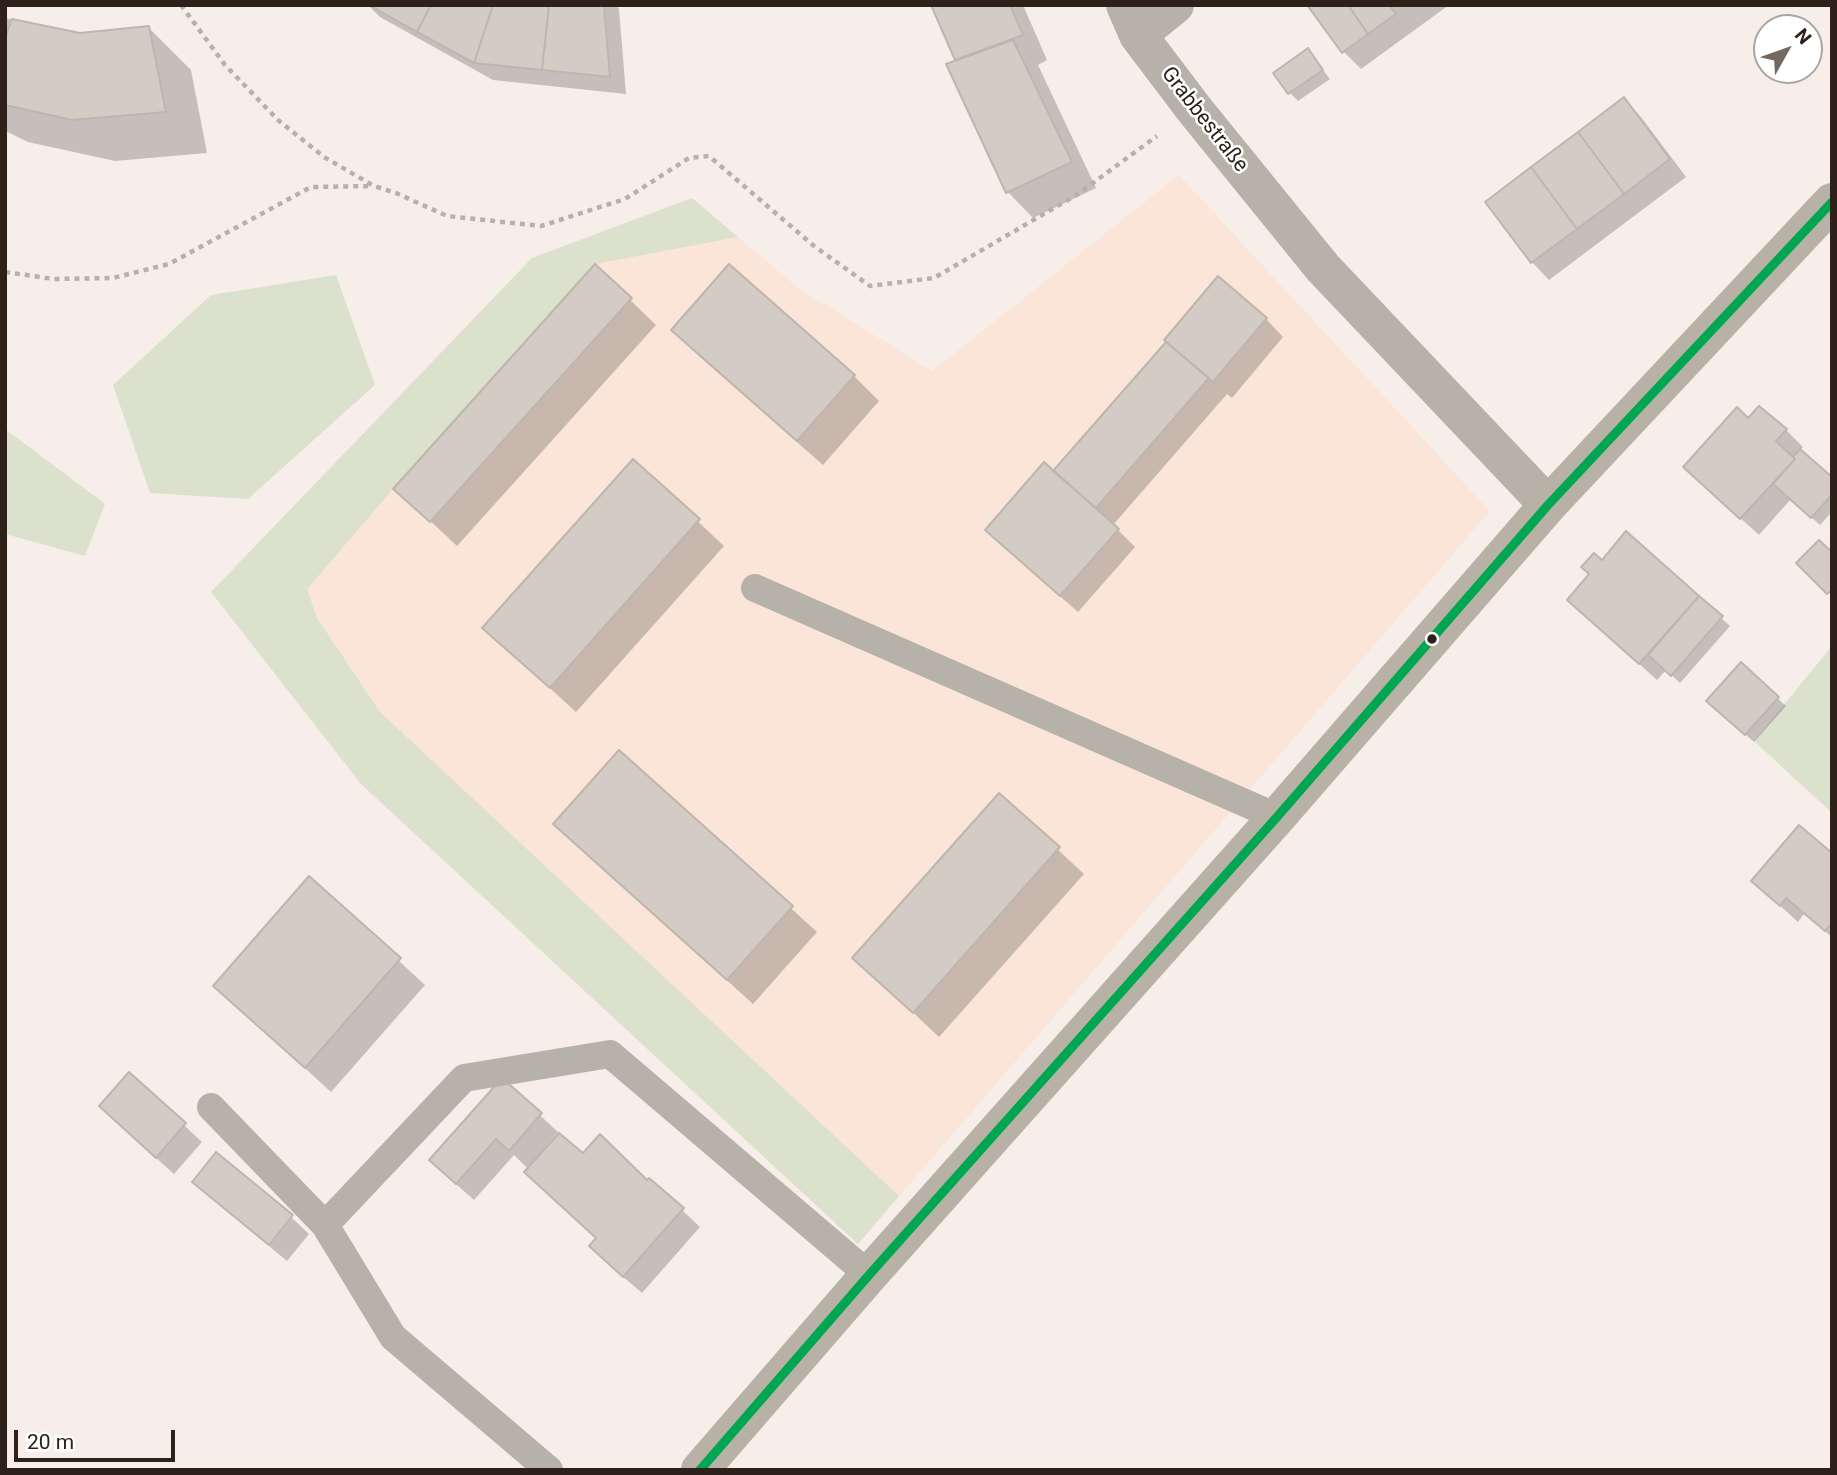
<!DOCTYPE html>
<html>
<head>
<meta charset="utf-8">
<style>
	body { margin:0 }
	#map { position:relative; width:1837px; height:1475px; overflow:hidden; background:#f7eeea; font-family:Roboto,sans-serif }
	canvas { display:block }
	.frame { position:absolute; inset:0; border:7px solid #2d2119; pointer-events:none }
	.north { position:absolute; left:1753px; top:14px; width:70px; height:70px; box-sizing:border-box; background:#fff; border:2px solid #aba6a3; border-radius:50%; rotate:50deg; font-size:19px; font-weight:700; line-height:28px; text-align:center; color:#2d2119 }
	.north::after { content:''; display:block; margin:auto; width:24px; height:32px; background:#746962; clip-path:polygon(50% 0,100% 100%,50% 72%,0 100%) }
	.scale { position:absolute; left:14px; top:1430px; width:161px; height:32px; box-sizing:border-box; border:4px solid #2d2119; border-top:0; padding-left:9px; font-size:21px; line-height:24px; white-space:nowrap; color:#2d2119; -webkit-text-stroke:5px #fff; paint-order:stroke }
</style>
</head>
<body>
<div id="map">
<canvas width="1837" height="1475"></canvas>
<div class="frame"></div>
<div class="north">N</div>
<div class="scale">20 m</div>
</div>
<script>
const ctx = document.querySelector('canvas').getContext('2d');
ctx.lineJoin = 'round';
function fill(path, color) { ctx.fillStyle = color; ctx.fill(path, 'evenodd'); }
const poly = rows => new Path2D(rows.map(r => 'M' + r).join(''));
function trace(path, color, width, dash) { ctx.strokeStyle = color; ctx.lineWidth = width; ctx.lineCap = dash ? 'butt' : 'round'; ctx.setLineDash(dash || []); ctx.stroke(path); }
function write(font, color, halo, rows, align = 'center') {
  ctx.font = font + ' Roboto,sans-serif'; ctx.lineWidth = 5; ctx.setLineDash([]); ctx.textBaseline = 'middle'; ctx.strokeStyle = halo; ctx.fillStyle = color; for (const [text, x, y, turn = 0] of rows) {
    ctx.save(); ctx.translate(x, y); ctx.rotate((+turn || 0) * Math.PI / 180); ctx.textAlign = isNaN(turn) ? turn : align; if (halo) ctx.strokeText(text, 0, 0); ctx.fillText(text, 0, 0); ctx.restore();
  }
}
fill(poly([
	[1179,175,1490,511,858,1244,361,784,211,592,532,258,692,198,797,287,932,371]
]), '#fbe5d8');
fill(poly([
	[692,198,738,237,595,264,393,489,307,589,317,618,380,712,899,1196,858,1244,361,784,211,592,532,258],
	[336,275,375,385,248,499,150,493,113,385,211,295],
	[5,429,105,504,85,556,5,534],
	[1832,646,1832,813,1754,741]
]), '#dce1cd');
fill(poly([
	[368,5,616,5,619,9,626,94,493,80,380,17],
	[932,5,1023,5,1047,60,1038,65,1096,188,1033,218,1008,192,948,65,957,61],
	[1309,5,1449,5,1361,69,1344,52],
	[5,18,80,34,149,28,191,70,207,153,115,161,28,142,5,131],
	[1308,51,1330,79,1298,101,1290,93],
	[1624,100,1641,117,1686,177,1549,280,1532,262],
	[595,266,656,325,457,546,395,488],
	[1266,319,1283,337,1232,398,1227,394,1113,525,1135,547,1078,612,1004,547,1053,473,1168,342],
	[673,330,854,376,879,401,823,465,699,356],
	[1759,408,1786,430,1803,447,1800,451,1832,479,1832,512,1820,525,1791,499,1759,535,1703,484],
	[633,461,724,546,576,712,484,628],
	[1627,534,1730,626,1680,683,1666,670,1657,680,1569,600],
	[1741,665,1786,706,1754,742,1717,709],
	[619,752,817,932,753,1004,555,824],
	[999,795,1084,874,939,1037,855,958],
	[1832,855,1832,937,1804,914,1798,922,1753,881],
	[309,878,425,985,331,1092,215,986],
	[129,1074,202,1142,174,1174,118,1124],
	[502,1080,558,1132,547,1145,549,1147,583,1156,642,1178,682,1210,700,1227,642,1293,608,1264,598,1238,514,1155,474,1200,448,1177],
	[195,1182,291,1217,309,1234,287,1261,212,1199]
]), '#0003');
const building = poly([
	[369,5,431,5,417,32,369,5],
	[431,5,493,5,474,63,417,32,431,5],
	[493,5,549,5,542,70,474,63,493,5],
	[549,5,604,5,610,77,542,70,549,5],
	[931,5,1010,5,1023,35,955,60,931,5],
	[1307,5,1348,5,1368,34,1342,53,1307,5],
	[1348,5,1389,5,1396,14,1368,34,1348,5],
	[12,19,80,33,149,26,166,112,72,120,5,105,5,38,12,19],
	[1013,40,1072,162,1006,193,946,64,1013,40],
	[1308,48,1323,70,1288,94,1273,73,1308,48],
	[1624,97,1670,159,1624,194,1578,132,1624,97],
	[1578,132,1624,194,1577,229,1531,167,1578,132],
	[1531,167,1577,229,1531,263,1485,202,1531,167],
	[595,264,632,298,430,522,393,489,595,264],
	[729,264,855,375,797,441,671,330,729,264],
	[1218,276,1267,318,1213,382,1164,340,1218,276],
	[1166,342,1209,378,1096,508,1053,471,1166,342],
	[1759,406,1787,429,1776,441,1795,459,1740,519,1683,467,1737,407,1748,418,1759,406],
	[1800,449,1832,477,1832,495,1811,518,1773,484,1795,459,1793,457,1800,449],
	[633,459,700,519,550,688,482,628,633,459],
	[1044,462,1119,529,1060,596,985,530,1044,462],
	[1626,531,1699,596,1639,664,1567,600,1589,574,1581,567,1594,553,1602,560,1626,531],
	[1819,540,1832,552,1832,590,1827,594,1796,563,1819,540],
	[1699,596,1723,616,1671,676,1648,655,1699,596],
	[1741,662,1779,697,1745,735,1706,701,1741,662],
	[619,750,793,906,727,980,553,824,619,750],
	[999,793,1060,847,913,1013,852,958,999,793],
	[1799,825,1832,853,1832,923,1825,931,1786,898,1780,906,1751,881,1799,825],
	[309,876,401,958,305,1068,213,986,309,876],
	[129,1072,186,1123,156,1158,99,1106,129,1072],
	[502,1078,542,1113,509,1151,496,1139,456,1184,429,1160,502,1078],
	[559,1133,583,1153,600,1134,647,1180,649,1178,684,1208,623,1277,589,1246,596,1238,524,1172,559,1133],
	[216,1152,293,1215,269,1245,192,1182,216,1152]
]);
fill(building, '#d4cbc4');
trace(building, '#beb5af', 2);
trace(poly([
	[181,5,225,65,278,120,324,157,374,186,396,193,447,216,541,226,625,199,689,158,709,156,814,246,870,286,934,278,1078,194,1157,136],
	[5,272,54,279,113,278,169,264,311,187,371,186]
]), '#b7b1a9', 4.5, [5, 5]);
trace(poly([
	[755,588,1277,817],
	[211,1107,325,1225,393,1337,549,1470],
	[325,1225,464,1078,610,1054,869,1275]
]), '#b7b2a9', 28);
trace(poly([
	[1125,5,1138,35,1194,109,1323,268,1548,505],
	[1138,35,1175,5]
]), '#b7b2a9', 38);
trace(poly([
	[700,1470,869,1275,1277,817,1548,505,1832,202]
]), '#b7b1a6', 38);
trace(poly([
	[700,1470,869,1275,1277,817,1548,505,1832,202]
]), '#00a651', 9);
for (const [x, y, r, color] of [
	[1432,639,6,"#2d2119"]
]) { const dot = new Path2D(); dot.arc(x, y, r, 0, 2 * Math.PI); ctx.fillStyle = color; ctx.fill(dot); trace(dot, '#fff', 2.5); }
write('21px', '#2d2119', '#fff', [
	["Grabbestraße",1204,120,52]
]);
</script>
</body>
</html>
